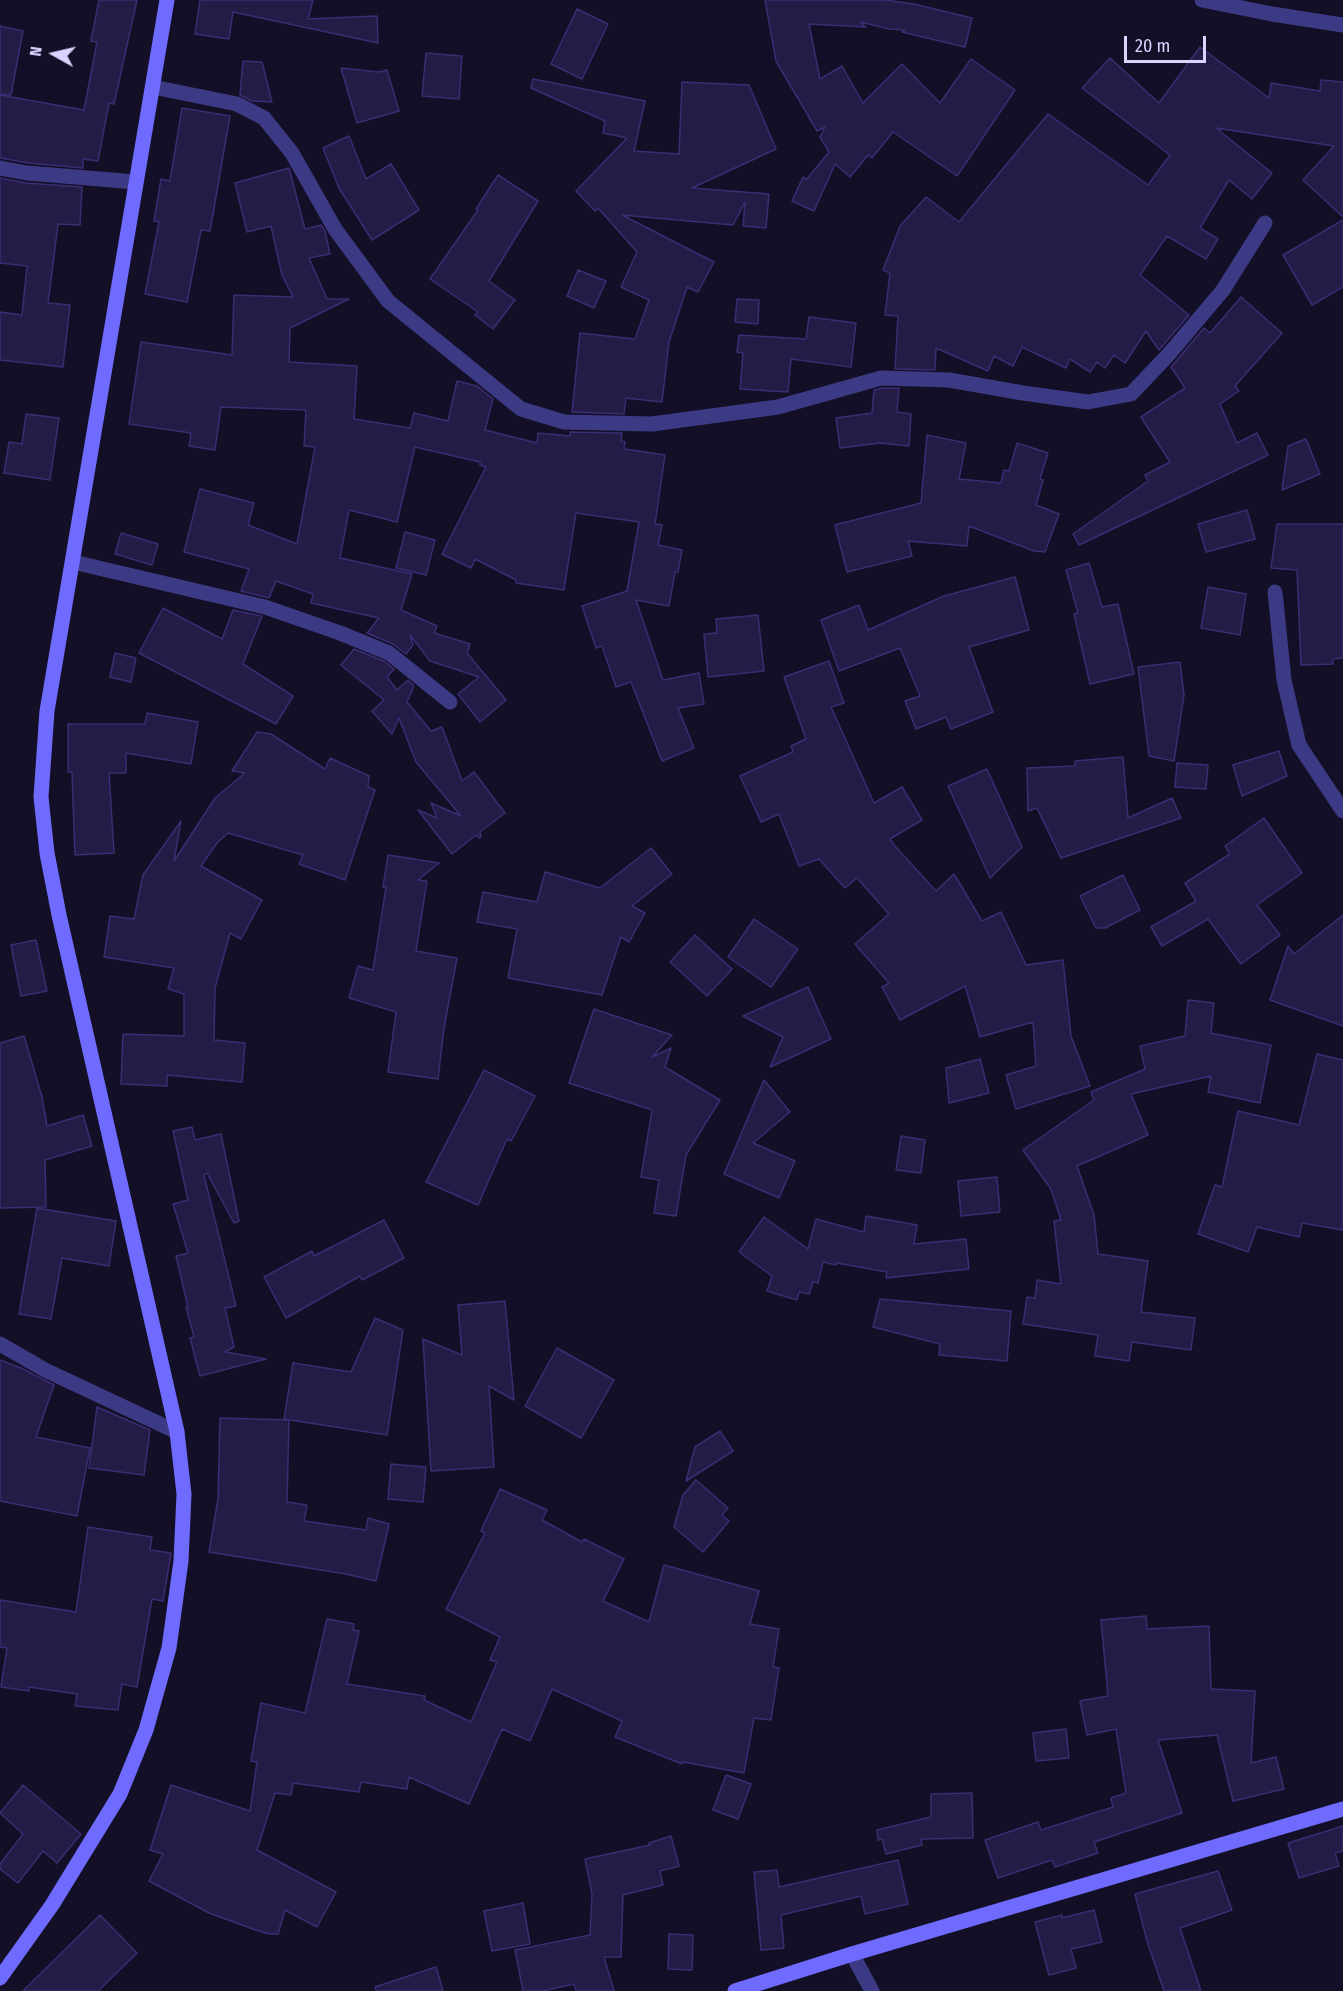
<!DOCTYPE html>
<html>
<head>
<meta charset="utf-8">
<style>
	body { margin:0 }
	#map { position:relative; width:1343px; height:1991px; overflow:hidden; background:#130f26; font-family:"Fira Sans Condensed",sans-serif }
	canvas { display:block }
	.north { position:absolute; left:24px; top:24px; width:60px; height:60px; -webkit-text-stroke:4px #130f26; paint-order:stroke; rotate:278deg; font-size:16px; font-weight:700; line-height:24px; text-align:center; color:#d9d4ff }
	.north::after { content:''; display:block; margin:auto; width:21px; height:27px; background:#d9d4ff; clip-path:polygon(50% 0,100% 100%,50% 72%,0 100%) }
	.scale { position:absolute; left:1124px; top:36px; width:82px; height:27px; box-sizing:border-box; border:3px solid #d9d4ff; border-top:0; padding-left:8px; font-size:18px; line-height:21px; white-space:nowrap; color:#d9d4ff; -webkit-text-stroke:4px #130f26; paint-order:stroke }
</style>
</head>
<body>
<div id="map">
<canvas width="1343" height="1991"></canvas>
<div class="north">N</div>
<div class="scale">20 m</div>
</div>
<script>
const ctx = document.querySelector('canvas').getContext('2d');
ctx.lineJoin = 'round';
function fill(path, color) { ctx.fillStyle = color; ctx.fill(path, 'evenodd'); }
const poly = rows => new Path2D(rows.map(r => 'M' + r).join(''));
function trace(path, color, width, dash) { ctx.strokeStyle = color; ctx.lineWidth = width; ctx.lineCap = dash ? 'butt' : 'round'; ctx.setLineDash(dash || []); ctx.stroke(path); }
const building = poly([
	[99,0,137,0,114,104,109,103,98,161,83,159,83,168,28,163,0,158,0,95,84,110,97,42,91,41,99,0],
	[200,0,313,0,308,19,377,16,378,43,233,12,229,39,195,34,200,0],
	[765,0,885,0,914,4,972,18,965,47,902,32,905,30,889,29,860,22,866,27,809,24,820,79,842,66,863,103,902,64,940,103,971,59,1015,90,957,176,893,132,872,158,868,155,850,177,835,164,814,211,792,201,803,177,807,179,829,152,820,137,825,127,817,131,776,61,765,0],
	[577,9,608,24,582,79,551,64,577,9],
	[0,26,23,31,11,95,0,94,0,26],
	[1200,47,1269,98,1271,83,1320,91,1321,80,1343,82,1343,217,1303,180,1334,146,1216,128,1272,173,1252,199,1229,180,1200,228,1218,239,1206,259,1167,236,1140,275,1189,315,1159,350,1146,331,1125,363,1114,355,1105,368,1097,362,1090,372,1070,359,1066,368,1022,347,1013,366,994,356,988,371,936,348,935,370,895,369,898,316,885,315,890,273,883,270,900,226,926,197,959,222,1048,114,1148,185,1170,155,1082,88,1110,58,1159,103,1200,47],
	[426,53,462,56,459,99,422,96,426,53],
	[243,61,262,62,272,102,252,101,240,95,243,61],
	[341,68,379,72,387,70,399,111,357,123,341,68],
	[533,79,645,101,634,151,679,154,682,82,749,85,776,149,692,188,769,194,766,228,743,226,745,202,733,225,622,215,714,262,698,292,687,287,669,342,662,402,626,398,624,414,572,412,580,333,635,339,649,300,621,287,637,252,598,208,595,211,576,191,627,138,603,133,605,121,531,88,533,79],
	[182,108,230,116,210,231,201,230,187,302,145,294,159,222,154,221,161,179,170,181,182,108],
	[349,136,366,179,391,164,419,210,372,240,339,188,323,148,349,136],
	[289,168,305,229,321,225,325,231,330,254,309,258,327,299,349,299,290,328,289,362,357,366,354,419,410,428,414,413,448,421,457,381,477,386,493,399,485,430,537,443,538,433,570,436,570,432,622,433,621,441,625,442,624,449,665,455,655,524,662,525,658,545,682,550,678,572,675,572,669,606,636,600,663,680,699,673,704,704,678,708,694,748,662,761,631,682,616,687,602,646,596,648,582,606,627,591,639,522,576,513,564,590,516,583,516,580,475,559,471,568,442,554,486,467,480,465,480,462,415,447,397,522,349,510,340,558,412,574,401,610,437,626,434,633,470,644,467,653,506,700,480,722,458,694,479,677,430,661,410,635,413,645,406,654,393,644,367,633,379,618,311,603,313,594,276,581,269,598,241,591,249,569,184,552,200,489,254,503,248,525,297,544,315,447,304,446,306,410,221,407,215,450,189,446,191,433,129,424,141,342,232,355,234,295,293,297,282,275,271,226,247,232,235,183,289,168],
	[498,175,538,201,489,281,515,300,493,329,475,315,478,312,430,279,478,210,476,209,498,175],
	[0,178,26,183,82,187,80,225,58,224,48,303,70,305,63,367,0,360,0,312,22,315,27,266,0,263,0,178],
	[1343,220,1343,287,1312,305,1283,255,1343,220],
	[578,270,606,281,594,308,567,296,578,270],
	[1241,297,1282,333,1235,386,1239,391,1220,404,1237,443,1257,433,1268,455,1079,545,1073,534,1148,481,1145,475,1170,462,1141,417,1185,388,1171,367,1204,328,1210,333,1241,297],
	[737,299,759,300,758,324,735,322,737,299],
	[809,317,856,323,851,367,791,359,788,392,740,389,743,353,737,352,739,335,806,339,809,317],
	[882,388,899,388,897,412,911,414,909,446,880,443,840,448,836,418,872,413,874,390,882,388],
	[26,414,59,418,50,480,4,473,9,442,22,444,26,414],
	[927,435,966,443,959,479,1001,483,1004,470,1009,471,1017,443,1048,453,1040,479,1043,480,1036,505,1059,514,1045,552,1034,551,969,526,967,546,908,541,912,556,847,572,835,525,921,503,927,435],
	[1306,439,1320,474,1282,490,1288,446,1306,439],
	[1247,510,1255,539,1206,552,1198,524,1247,510],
	[1277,524,1343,524,1343,658,1333,659,1333,664,1301,665,1297,570,1271,568,1277,524],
	[405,532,435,540,426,575,396,568,405,532],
	[121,533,158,544,152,565,115,554,121,533],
	[1089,563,1102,607,1118,604,1134,674,1090,684,1074,614,1078,613,1066,570,1089,563],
	[1015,577,1029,630,969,647,993,712,951,729,946,717,916,729,905,701,920,696,900,648,839,671,821,620,859,605,868,630,944,596,1015,577],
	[1208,587,1246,594,1240,635,1201,628,1208,587],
	[163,608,222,639,233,610,262,616,243,664,293,696,276,724,139,653,163,608],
	[758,615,764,671,708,677,704,634,717,633,716,619,758,615],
	[354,649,384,661,394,669,387,677,397,690,408,680,414,686,407,702,431,731,442,727,462,781,474,772,505,813,480,832,481,837,479,838,476,835,452,854,418,810,437,818,431,803,461,816,416,762,399,718,392,734,372,711,384,700,341,665,354,649],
	[115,653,136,658,131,682,110,677,115,653],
	[829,661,844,703,831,707,874,803,902,787,922,820,890,839,894,845,936,891,954,874,982,921,1001,912,1026,965,1063,960,1071,1036,1090,1086,1016,1109,1006,1075,1036,1066,1033,1022,980,1037,965,986,900,1020,882,987,889,983,855,944,889,914,857,878,845,888,819,859,799,866,779,814,761,822,740,776,793,752,791,746,806,739,784,677,829,661],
	[1180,662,1184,695,1174,761,1149,756,1138,667,1180,662],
	[147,713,198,722,191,764,126,753,126,773,109,773,114,853,75,855,72,772,68,772,68,724,145,724,147,713],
	[257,732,271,734,325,769,330,758,369,776,368,787,375,790,345,880,299,864,303,855,228,833,217,843,201,866,262,900,241,939,230,933,215,988,214,1040,245,1043,242,1082,167,1075,167,1086,121,1084,123,1034,184,1036,184,994,168,989,174,968,104,957,110,916,134,919,143,875,181,821,174,861,215,798,245,773,232,771,257,732],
	[1279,751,1287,776,1242,796,1233,765,1279,751],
	[1123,757,1128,818,1172,798,1181,818,1061,858,1037,808,1028,811,1027,768,1075,766,1075,761,1123,757],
	[1177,763,1208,765,1206,789,1175,787,1177,763],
	[987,769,1022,847,990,878,948,786,987,769],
	[1264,818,1302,873,1257,905,1280,935,1241,964,1208,919,1162,946,1151,927,1196,901,1185,883,1230,854,1225,846,1264,818],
	[651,848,672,874,632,906,645,913,629,942,621,937,602,995,508,978,517,929,477,922,483,892,537,902,545,872,600,888,651,848],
	[388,855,439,863,418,880,427,881,416,951,457,958,444,1028,438,1079,388,1072,396,1012,349,998,358,966,373,970,386,887,383,887,388,855],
	[1123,875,1140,910,1105,928,1096,928,1080,896,1123,875],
	[1343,915,1343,1026,1270,1000,1288,946,1294,954,1343,915],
	[754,919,798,949,771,987,728,957,754,919],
	[695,935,732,969,707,996,670,962,695,935],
	[36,940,47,991,21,996,11,945,36,940],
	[808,987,831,1039,770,1067,783,1037,743,1016,808,987],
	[1188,1000,1214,1003,1211,1033,1271,1045,1260,1103,1208,1092,1211,1076,1131,1094,1148,1135,1077,1166,1094,1215,1098,1254,1148,1261,1141,1312,1195,1318,1191,1350,1132,1342,1129,1361,1095,1356,1098,1335,1023,1324,1027,1297,1035,1298,1037,1280,1061,1284,1054,1221,1061,1220,1051,1189,1023,1150,1094,1100,1091,1092,1145,1069,1140,1046,1185,1036,1188,1000],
	[594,1009,672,1035,652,1057,671,1048,665,1067,720,1100,686,1155,676,1216,654,1213,659,1180,641,1177,652,1110,569,1083,594,1009],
	[24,1036,42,1097,47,1126,83,1115,92,1146,45,1160,46,1207,0,1208,0,1043,24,1036],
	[1317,1054,1343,1060,1343,1230,1302,1223,1299,1237,1257,1227,1248,1252,1198,1234,1215,1185,1222,1187,1238,1111,1299,1125,1317,1054],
	[980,1059,989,1093,949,1103,946,1068,980,1059],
	[484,1070,535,1096,511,1141,507,1139,478,1205,426,1182,484,1070],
	[764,1080,790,1112,753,1143,795,1161,779,1198,724,1174,764,1080],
	[192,1127,195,1140,221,1134,239,1221,234,1223,207,1173,204,1175,236,1306,225,1308,234,1347,225,1352,266,1359,200,1376,190,1338,194,1337,186,1307,188,1307,176,1256,188,1253,173,1204,188,1200,173,1131,192,1127],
	[901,1136,925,1140,921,1173,896,1170,901,1136],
	[997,1177,1000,1212,961,1216,958,1181,997,1177],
	[37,1208,116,1221,109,1266,62,1258,51,1319,19,1314,37,1208],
	[866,1216,917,1225,914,1244,966,1239,969,1269,886,1278,887,1272,837,1263,836,1265,823,1262,818,1283,813,1282,809,1294,799,1292,797,1300,767,1291,772,1276,739,1252,764,1217,808,1249,816,1219,864,1232,866,1216],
	[384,1220,404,1258,362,1280,360,1276,286,1318,264,1277,312,1251,314,1256,384,1220],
	[880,1299,1011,1311,1007,1361,939,1355,940,1344,873,1327,880,1299],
	[505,1301,514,1400,489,1386,494,1467,431,1471,423,1339,462,1355,458,1305,505,1301],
	[375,1318,403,1330,387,1435,284,1419,293,1363,351,1372,375,1318],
	[557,1348,614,1380,581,1438,525,1406,557,1348],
	[0,1360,21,1368,54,1385,36,1437,90,1448,77,1516,0,1501,0,1360],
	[97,1407,150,1430,144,1475,89,1468,97,1407],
	[220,1418,289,1420,287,1502,307,1505,304,1521,366,1530,368,1518,389,1524,376,1581,346,1574,209,1552,218,1499,220,1418],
	[720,1431,733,1451,686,1481,695,1447,720,1431],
	[391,1464,426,1467,423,1502,388,1499,391,1464],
	[696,1480,728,1508,722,1515,729,1521,703,1552,674,1527,683,1495,696,1480],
	[500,1489,547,1510,542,1520,582,1542,584,1539,624,1559,603,1601,649,1622,664,1565,759,1591,750,1624,779,1629,773,1667,779,1668,771,1720,754,1718,744,1773,683,1762,682,1764,615,1737,622,1721,552,1689,530,1741,502,1729,469,1804,409,1777,407,1789,361,1782,359,1792,293,1783,291,1795,275,1793,257,1850,336,1892,317,1927,285,1910,278,1934,269,1934,250,1928,209,1913,149,1881,163,1854,150,1850,171,1785,250,1811,257,1762,251,1761,261,1703,305,1713,327,1619,354,1624,353,1630,359,1631,347,1684,425,1696,424,1700,471,1722,497,1662,490,1660,500,1637,446,1609,485,1533,481,1531,500,1489],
	[88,1527,152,1537,150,1550,171,1553,163,1601,152,1599,137,1687,122,1684,118,1710,75,1706,77,1694,29,1687,29,1691,1,1687,7,1648,0,1647,0,1600,76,1612,88,1527],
	[1146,1616,1147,1629,1209,1626,1211,1689,1255,1691,1251,1763,1276,1757,1284,1789,1233,1801,1217,1735,1158,1740,1182,1813,1094,1842,1098,1853,1055,1867,1052,1860,998,1878,985,1840,1038,1822,1041,1830,1113,1807,1111,1798,1126,1793,1116,1729,1087,1735,1080,1701,1108,1696,1101,1620,1146,1616],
	[1066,1729,1069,1758,1036,1761,1033,1733,1066,1729],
	[726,1775,751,1784,738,1819,713,1810,726,1775],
	[23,1785,81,1834,57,1863,43,1851,18,1883,0,1869,0,1864,23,1834,0,1813,23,1785],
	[972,1793,973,1838,921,1839,922,1845,886,1854,882,1839,878,1840,877,1830,931,1817,931,1794,972,1793],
	[1343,1826,1343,1851,1335,1853,1339,1866,1299,1878,1288,1843,1343,1826],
	[671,1836,679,1866,660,1871,663,1885,623,1895,621,1957,604,1957,614,1991,576,1991,574,1984,543,1991,523,1991,515,1950,590,1935,592,1894,585,1859,650,1845,649,1843,671,1836],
	[898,1860,908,1904,865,1914,861,1896,781,1915,784,1948,761,1950,754,1872,777,1870,779,1887,898,1860],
	[1218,1871,1232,1910,1180,1928,1201,1991,1164,1991,1147,1941,1135,1894,1218,1871],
	[523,1903,530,1944,492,1951,484,1911,523,1903],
	[1094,1910,1102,1942,1071,1949,1076,1968,1049,1975,1035,1922,1062,1915,1062,1918,1094,1910],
	[100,1915,137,1953,98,1991,23,1991,100,1915],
	[669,1934,693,1935,692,1970,668,1969,669,1934],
	[436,1967,443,1991,376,1991,375,1987,436,1967]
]);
fill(building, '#241b47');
trace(building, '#3b2d73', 1.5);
trace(poly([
	[1202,0,1272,14,1343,25],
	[153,87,237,104,264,118,292,153,335,229,388,301,521,409,564,422,652,424,778,407,881,378,949,380,1023,393,1088,402,1131,394,1169,354,1223,290,1265,223],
	[0,168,27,173,136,182],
	[73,562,265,607,340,633,389,653,450,702],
	[1275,592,1284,680,1299,745,1343,811],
	[0,1344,45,1370,177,1432],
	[852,1954,872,1991]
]), '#3d3a85', 15);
trace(poly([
	[0,1978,52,1905,120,1794,146,1730,169,1648,181,1561,184,1494,177,1432,59,915,47,853,41,797,47,711,167,0],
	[735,1991,852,1954,1343,1809]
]), '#6f6bff', 15);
</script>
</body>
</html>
